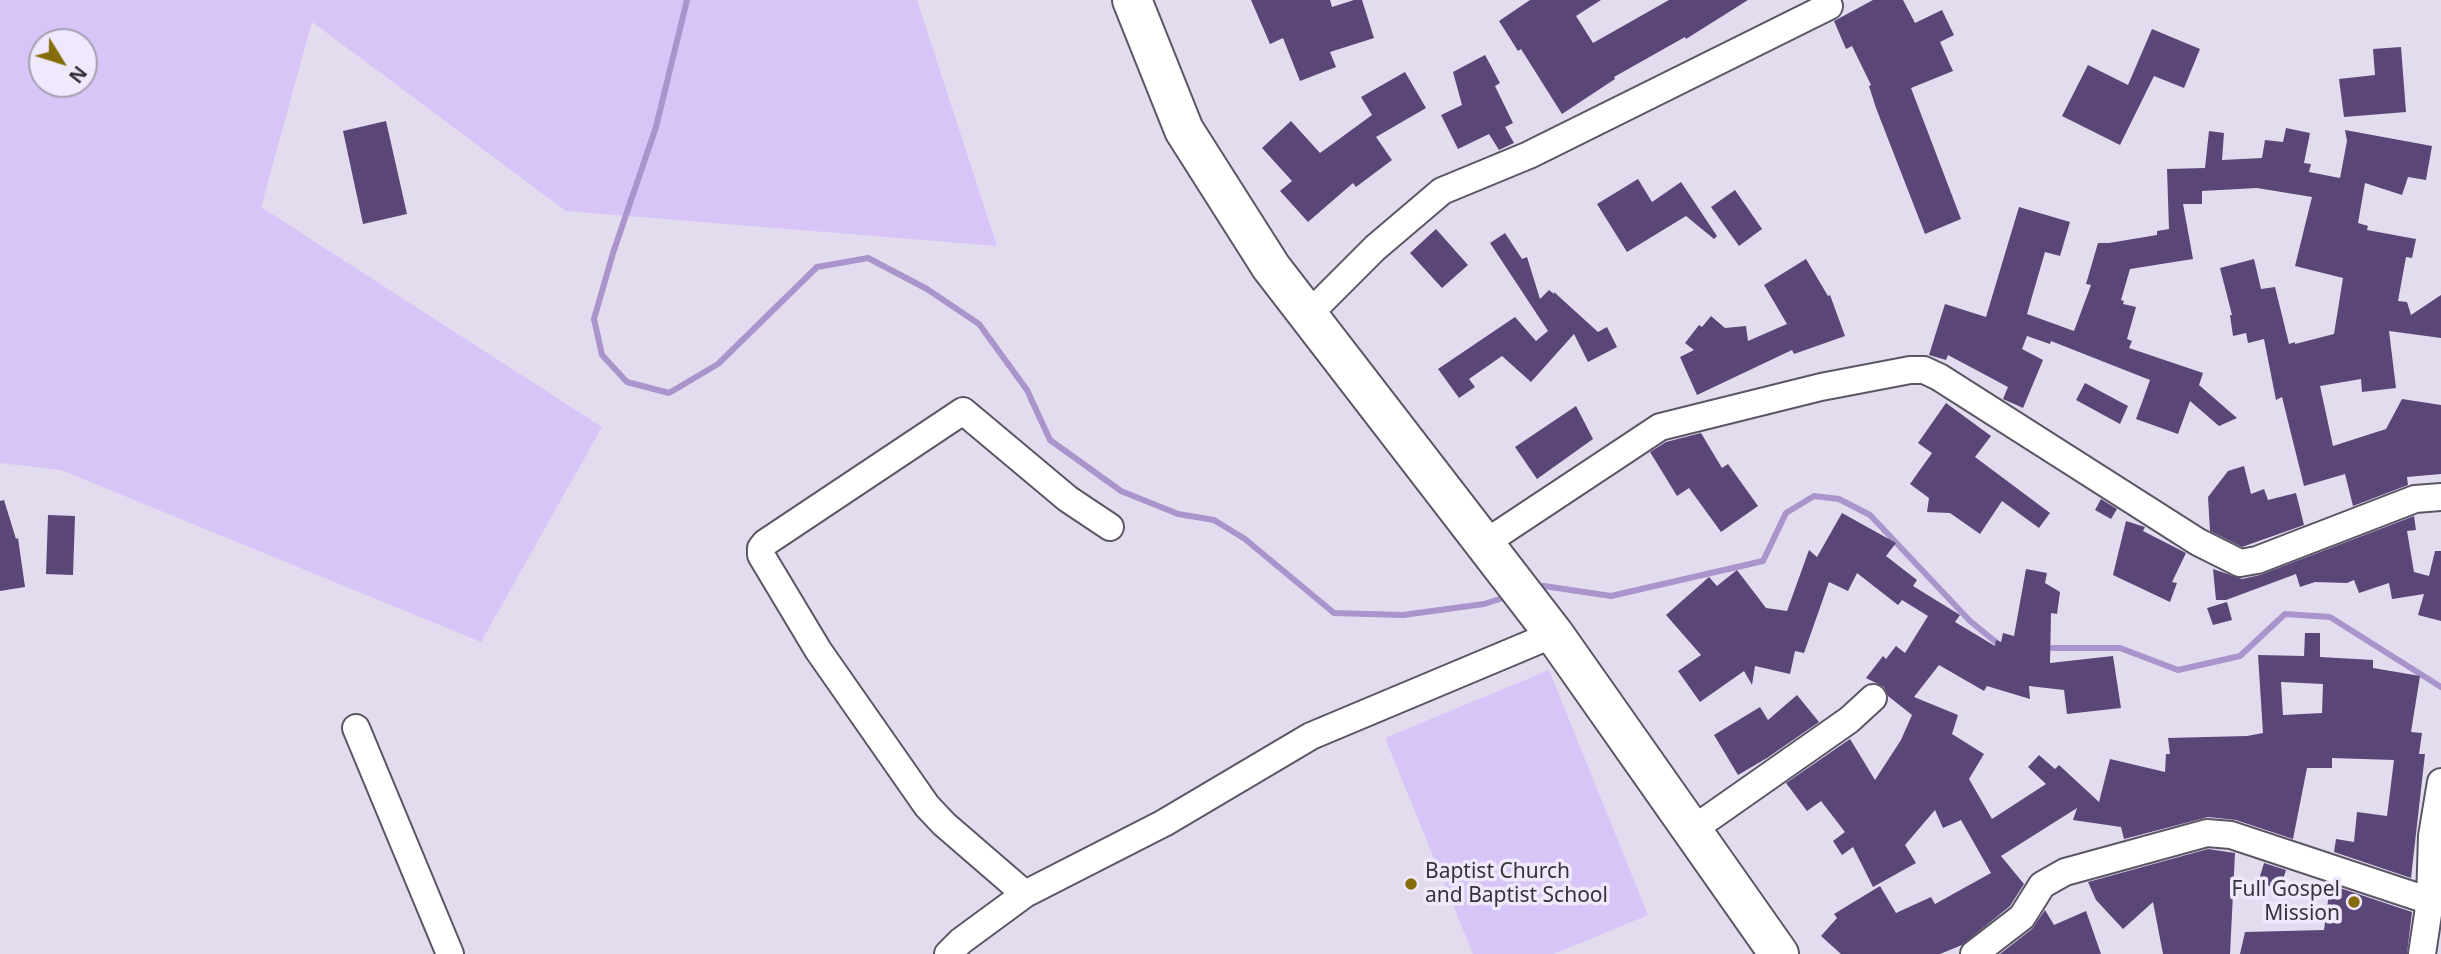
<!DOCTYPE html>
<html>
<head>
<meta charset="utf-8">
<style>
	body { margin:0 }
	#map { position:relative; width:2441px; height:954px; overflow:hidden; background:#e3dcef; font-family:"Noto Sans",sans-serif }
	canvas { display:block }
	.north { position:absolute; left:28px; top:28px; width:70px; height:70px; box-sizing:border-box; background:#f0e9fd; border:2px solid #a5a0af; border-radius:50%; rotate:128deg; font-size:19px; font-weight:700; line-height:28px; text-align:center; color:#353239 }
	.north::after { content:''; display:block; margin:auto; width:24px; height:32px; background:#866c09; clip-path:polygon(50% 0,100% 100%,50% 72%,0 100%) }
</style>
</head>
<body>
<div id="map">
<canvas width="2441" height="954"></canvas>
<div class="north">N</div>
</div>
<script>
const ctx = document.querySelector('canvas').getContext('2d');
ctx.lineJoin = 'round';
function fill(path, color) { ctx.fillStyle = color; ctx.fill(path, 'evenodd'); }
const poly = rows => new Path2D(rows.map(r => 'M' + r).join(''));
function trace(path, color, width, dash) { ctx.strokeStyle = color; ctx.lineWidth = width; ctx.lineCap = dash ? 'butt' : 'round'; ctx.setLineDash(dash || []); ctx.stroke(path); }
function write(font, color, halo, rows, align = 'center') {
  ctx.font = font + ' "Noto Sans",sans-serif'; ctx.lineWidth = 7; ctx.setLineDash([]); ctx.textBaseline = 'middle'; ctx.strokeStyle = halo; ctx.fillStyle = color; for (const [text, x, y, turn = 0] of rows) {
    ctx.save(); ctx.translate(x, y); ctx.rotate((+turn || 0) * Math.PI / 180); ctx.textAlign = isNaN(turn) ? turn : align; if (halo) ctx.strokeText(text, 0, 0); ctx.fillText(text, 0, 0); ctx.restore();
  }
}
fill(poly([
	[0,0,917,0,997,246,566,211,312,22,261,207,602,427,481,642,61,470,0,463],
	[84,42,84,84,42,84,42,42],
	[1549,670,1648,915,1554,954,1473,954,1385,738]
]), '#d7c5f7');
trace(poly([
	[687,0,656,127,613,253,594,319,602,355,627,382,669,393,718,364,817,267,868,258,927,289,979,324,1027,390,1050,440,1121,491,1178,514,1214,520,1245,539,1334,613,1403,615,1484,604,1509,596],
	[1536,588,1544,586,1611,596,1763,561,1786,513,1814,496,1839,499,1870,515,1970,621,2002,647],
	[2044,648,2120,648,2178,670,2240,656,2285,614,2330,617,2441,687]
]), '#a994cb', 6);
fill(poly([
	[1251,0,1330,0,1332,7,1354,0,1362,0,1374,38,1330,52,1336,67,1300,81,1283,38,1270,44],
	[1530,0,1601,0,1576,16,1593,43,1669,0,1748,0,1686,39,1685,37,1614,77,1615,79,1562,114,1521,49,1518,51,1499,21],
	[1873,0,1903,0,1915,23,1942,10,1954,35,1940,42,1953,71,1911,88,1961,219,1925,234,1876,108,1869,86,1871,85,1852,46,1846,49,1834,21],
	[2152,29,2200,49,2184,88,2154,76,2120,145,2062,116,2088,65,2128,85],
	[2401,47,2406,112,2344,117,2339,79,2375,75,2373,49],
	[1485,55,1500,83,1495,86,1513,123,1505,127,1514,143,1499,150,1489,134,1458,149,1441,115,1462,105,1453,72],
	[1405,72,1426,108,1376,137,1392,160,1356,187,1353,183,1308,222,1280,191,1292,181,1262,148,1291,121,1320,153,1372,115,1361,97],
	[386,121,407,214,363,224,343,131],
	[2286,128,2310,133,2304,163,2311,164,2309,172,2340,178,2347,141,2345,130,2432,146,2426,180,2408,177,2402,195,2365,183,2358,223,2368,226,2367,230,2416,239,2412,258,2406,257,2398,301,2407,302,2411,315,2441,295,2441,338,2389,331,2396,388,2362,392,2361,379,2320,386,2333,446,2386,429,2402,399,2441,405,2441,474,2407,477,2408,485,2353,506,2345,474,2304,486,2282,397,2276,400,2264,339,2248,343,2246,333,2233,336,2230,315,2232,315,2220,268,2254,259,2261,289,2275,287,2289,344,2295,342,2295,344,2334,334,2343,278,2295,266,2312,197,2257,188,2202,191,2202,204,2183,204,2193,259,2130,269,2121,300,2124,301,2123,304,2136,307,2127,339,2132,341,2129,348,2203,373,2199,385,2237,418,2219,426,2190,401,2178,434,2136,419,2150,380,2051,341,2050,344,2027,336,2022,349,2043,360,2023,408,2003,399,2008,387,1948,355,1946,360,1929,355,1945,304,1986,317,2019,207,2070,222,2060,256,2045,252,2027,314,2074,331,2091,285,2086,284,2098,243,2109,243,2157,235,2157,231,2169,229,2167,169,2205,168,2209,131,2224,133,2222,160,2262,158,2265,140,2283,142],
	[1638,179,1652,202,1681,182,1717,236,1714,239,1686,216,1627,252,1597,204],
	[1735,190,1762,229,1739,246,1711,207],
	[1436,229,1468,265,1442,288,1410,253],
	[1505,233,1522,259,1527,257,1540,299,1549,290,1554,294,1554,292,1598,332,1607,327,1617,347,1588,362,1574,334,1531,382,1502,356,1469,379,1475,387,1459,398,1438,369,1515,317,1536,341,1548,331,1490,243],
	[1806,259,1828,296,1830,295,1845,336,1794,354,1792,350,1697,395,1680,357,1694,350,1685,343,1699,325,1702,327,1711,316,1725,328,1746,326,1748,341,1787,324,1764,285],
	[2085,383,2128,406,2120,424,2076,400],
	[1946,403,1991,436,1975,457,2050,513,2039,528,2002,501,1980,534,1950,513,1927,512,1929,498,1910,484,1932,453,1918,443],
	[1576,406,1593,439,1537,479,1515,447],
	[1701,433,1722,468,1728,464,1758,506,1721,532,1689,488,1677,496,1650,452,1666,442],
	[2244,466,2251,494,2264,489,2268,500,2296,493,2304,525,2242,547,2210,531,2208,497,2228,471],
	[2101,499,2117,509,2111,519,2095,510],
	[4,500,16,539,18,538,25,587,0,591,0,501],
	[1842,513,1896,543,1886,556,1917,580,1913,586,1960,615,1955,622,1995,646,1996,640,2001,642,2003,633,2014,636,2026,569,2047,573,2045,583,2060,592,2057,614,2051,613,2050,663,2113,656,2121,708,2067,714,2064,690,2029,686,2030,699,1987,686,1984,691,1939,665,1914,697,1958,715,1952,734,1984,754,1969,779,1992,819,2046,784,2028,767,2039,755,2055,769,2059,765,2099,802,2110,759,2165,772,2166,754,2170,754,2168,738,2247,736,2263,733,2258,655,2304,656,2305,633,2320,633,2320,657,2373,660,2373,668,2420,676,2411,732,2422,733,2419,754,2425,754,2411,878,2334,852,2336,839,2354,842,2357,812,2387,816,2394,760,2332,758,2332,768,2307,768,2293,839,2236,820,2208,817,2124,839,2121,827,2073,820,2077,808,2001,856,2024,884,2010,906,1962,945,1940,954,1841,954,1821,936,1837,918,1834,914,1880,886,1896,913,1931,897,1935,904,1991,873,1961,820,1943,828,1935,810,1905,845,1916,863,1873,887,1853,847,1842,855,1833,841,1845,832,1821,801,1807,811,1786,783,1850,739,1875,780,1901,740,1912,715,1888,696,1884,687,1866,678,1883,656,1886,659,1896,646,1905,653,1928,616,1902,600,1898,605,1857,573,1848,591,1829,582,1804,653,1795,651,1790,674,1755,666,1752,685,1744,671,1700,702,1678,671,1701,655,1666,615,1709,577,1717,586,1737,570,1766,608,1787,611,1809,550,1817,557],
	[2281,682,2323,684,2322,713,2283,715],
	[48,515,75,516,73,575,46,574],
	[2414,516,2416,530,2407,531,2414,572,2429,576,2435,551,2441,551,2441,621,2418,615,2424,594,2392,599,2389,583,2359,593,2354,580,2347,583,2315,582,2300,587,2296,574,2226,600,2216,600,2213,569,2242,579,2260,575],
	[2126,521,2145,527,2143,531,2186,553,2172,582,2177,583,2170,602,2113,575],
	[2227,602,2232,620,2213,625,2207,608],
	[1797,695,1819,722,1767,758,1738,775,1714,735,1760,707,1768,720],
	[2208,849,2235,853,2230,954,2163,954,2153,902,2123,929,2096,900,2088,882],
	[2264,863,2286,870,2280,889,2258,883],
	[2328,884,2412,912,2407,954,2240,954,2245,932,2324,930,2330,886],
	[2045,910,2054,925,2086,911,2101,954,2000,954,2032,929]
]), '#5a4677');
const minor = poly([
	[1307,316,1375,248,1442,191,1529,155,1829,6],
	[1485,543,1660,427,1821,387,1910,370,1924,370,1939,377,2198,542,2240,563,2257,560,2415,499,2441,497],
	[356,728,450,954],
	[1692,830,1849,720,1873,698],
	[1025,894,944,824,927,806,818,650,761,555,761,548,765,543,963,411,1068,499,1110,527],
	[948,954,961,941,1025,894,1164,823,1311,736,1554,634],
	[1974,954,2022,917,2042,885,2065,872,2207,833,2231,835,2430,901],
	[2422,954,2430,901,2432,836,2441,782]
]);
const highway = poly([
	[1132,0,1184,130,1271,267,1554,634,1779,954]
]);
trace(minor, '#5b5565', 30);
trace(highway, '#5b5565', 42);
trace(minor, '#fff', 26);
trace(highway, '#fff', 38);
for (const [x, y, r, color] of [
	[1411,884,7,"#866c09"],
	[2354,902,7,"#866c09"]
]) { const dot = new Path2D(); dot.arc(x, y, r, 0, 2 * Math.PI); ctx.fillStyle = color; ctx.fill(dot); trace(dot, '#f0e9fd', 2.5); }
write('21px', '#353239', '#f0e9fd', [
	["Baptist Church",1425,872],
	["and Baptist School",1425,896],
	["Full Gospel",2340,890,"right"],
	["Mission",2340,914,"right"]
], 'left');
</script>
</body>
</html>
